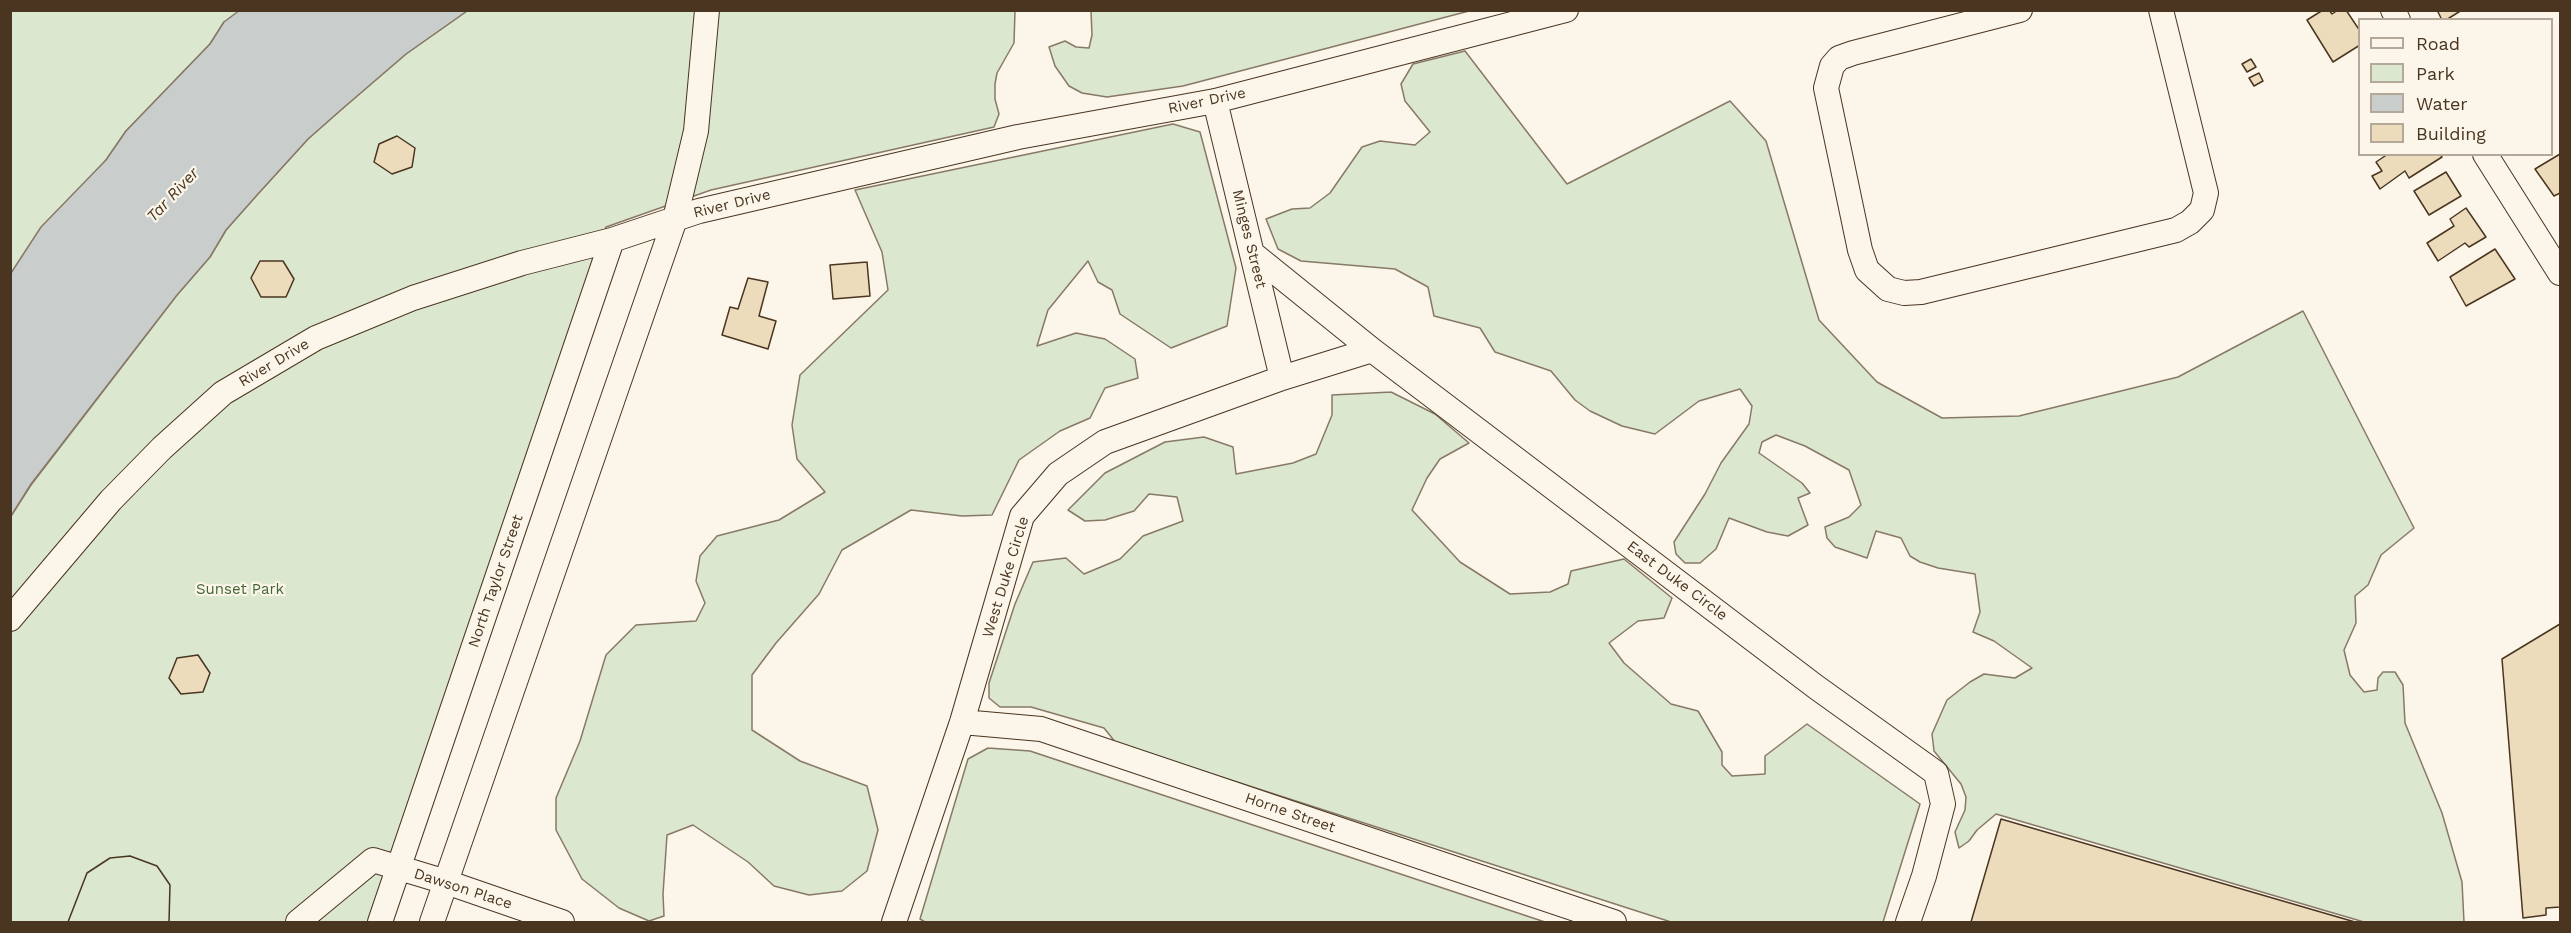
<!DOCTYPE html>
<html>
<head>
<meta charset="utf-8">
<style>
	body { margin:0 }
	#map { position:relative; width:2571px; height:933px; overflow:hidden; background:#fbf6e9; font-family:"Work Sans",sans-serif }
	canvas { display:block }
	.frame { position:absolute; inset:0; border:12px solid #4a3520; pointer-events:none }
	.legend { position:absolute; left:2358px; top:18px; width:195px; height:138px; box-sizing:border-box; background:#fbf6e9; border:2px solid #b4a999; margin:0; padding:8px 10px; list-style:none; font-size:18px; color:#4a3520 }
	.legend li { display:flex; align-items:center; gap:12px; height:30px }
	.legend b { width:30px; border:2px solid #b4a999 }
</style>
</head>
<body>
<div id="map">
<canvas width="2571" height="933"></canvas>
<div class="frame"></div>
<ul class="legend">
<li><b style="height:8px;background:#fbf6e9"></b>Road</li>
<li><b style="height:16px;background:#dce7d0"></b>Park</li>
<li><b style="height:16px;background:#c9cecd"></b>Water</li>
<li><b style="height:16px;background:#ecdcbc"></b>Building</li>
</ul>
</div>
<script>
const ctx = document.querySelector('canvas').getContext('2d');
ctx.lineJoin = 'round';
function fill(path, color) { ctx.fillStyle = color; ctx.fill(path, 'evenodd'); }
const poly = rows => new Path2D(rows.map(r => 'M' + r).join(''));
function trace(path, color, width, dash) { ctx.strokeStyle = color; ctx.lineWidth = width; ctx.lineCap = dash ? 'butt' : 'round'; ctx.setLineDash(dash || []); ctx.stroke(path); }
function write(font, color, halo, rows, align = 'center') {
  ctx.font = font + ' "Work Sans",sans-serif'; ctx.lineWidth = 4.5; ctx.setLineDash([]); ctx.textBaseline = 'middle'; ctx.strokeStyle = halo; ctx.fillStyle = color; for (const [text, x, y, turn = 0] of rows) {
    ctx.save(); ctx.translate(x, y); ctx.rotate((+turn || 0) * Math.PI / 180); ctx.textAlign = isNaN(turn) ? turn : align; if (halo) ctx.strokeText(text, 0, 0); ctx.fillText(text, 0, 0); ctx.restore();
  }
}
const green = poly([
	[11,11,240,11,224,22,210,44,126,131,106,160,11,273,11,11],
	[467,11,1015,11,1014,43,997,73,995,84,995,99,999,114,994,127,711,190,606,227,370,922,11,922,11,516,31,485,177,295,210,257,226,230,257,195,308,139,342,109,406,54,467,11],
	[1091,11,1091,10,1469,11,1183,86,1107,97,1082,93,1069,86,1055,66,1049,47,1065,41,1076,47,1089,48,1092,35,1091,11],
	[1465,51,1567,184,1730,101,1766,141,1819,320,1877,382,1942,418,2019,416,2178,377,2303,311,2414,528,2381,555,2368,585,2355,596,2356,623,2344,650,2350,675,2364,692,2377,690,2378,678,2383,672,2395,672,2403,685,2405,723,2442,813,2462,882,2464,922,2364,922,1996,814,1977,830,1969,841,1959,848,1955,832,1965,810,1966,797,1961,784,1934,751,1932,734,1947,700,1970,682,1984,674,2015,678,2032,668,1994,641,1973,632,1980,612,1975,574,1938,568,1920,562,1910,556,1901,538,1876,531,1867,558,1835,547,1827,538,1825,527,1849,517,1861,505,1849,470,1805,446,1776,435,1762,442,1759,453,1802,483,1810,493,1798,498,1808,525,1788,536,1767,532,1729,518,1716,549,1700,563,1685,563,1676,554,1674,542,1705,494,1721,463,1749,424,1752,406,1740,389,1699,401,1655,434,1622,426,1590,411,1575,400,1551,371,1495,352,1480,328,1434,316,1428,287,1395,269,1301,261,1278,249,1266,219,1292,209,1310,208,1330,193,1362,147,1380,141,1415,145,1430,132,1405,101,1401,84,1413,64,1465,51],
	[1173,124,1200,132,1236,268,1227,326,1171,348,1120,314,1112,290,1098,282,1088,261,1048,310,1037,346,1076,333,1105,339,1135,359,1138,378,1105,388,1090,418,1060,431,1019,460,992,515,962,516,911,510,842,550,819,594,776,643,752,675,752,730,800,761,867,786,878,830,867,871,842,891,809,895,774,886,748,862,693,825,667,835,663,894,664,916,649,921,619,908,582,879,556,830,556,798,580,741,606,655,636,625,696,621,705,603,696,581,700,556,717,536,779,520,825,492,797,459,792,425,800,375,888,290,882,252,855,190,1173,124],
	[1391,392,1435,414,1469,443,1440,459,1427,478,1412,510,1460,562,1510,594,1550,592,1568,584,1571,571,1624,559,1672,598,1664,618,1638,621,1609,643,1624,663,1671,704,1698,711,1722,752,1722,765,1732,776,1765,774,1765,756,1807,724,1920,804,1883,922,1671,922,1116,743,1104,728,1031,707,1000,707,989,698,989,683,1015,604,1033,562,1066,558,1084,574,1120,559,1143,536,1183,521,1177,497,1149,494,1134,511,1105,520,1085,521,1068,510,1105,473,1165,442,1204,437,1233,447,1236,474,1293,463,1316,454,1332,415,1332,395,1391,392],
	[988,748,1030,751,1545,922,925,922,920,919,968,759,988,748]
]);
fill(green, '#dce7d0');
trace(green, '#887966', 1.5);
const water = poly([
	[240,10,467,11,406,54,342,109,308,139,257,195,226,230,210,257,177,295,31,484,11,516,11,273,41,227,106,160,126,131,210,44,224,22,240,10]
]);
fill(water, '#c9cecd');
trace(water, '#887966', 1.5);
const building = poly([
	[2323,10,2329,10,2332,14,2338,10,2346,10,2360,31,2360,45,2333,62,2307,20,2323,10],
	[2437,10,2462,10,2446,20,2442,20,2437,10],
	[2251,59,2256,67,2247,72,2242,64,2251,59],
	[2259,73,2263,81,2254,86,2249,78,2259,73],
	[397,136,415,148,412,167,392,174,374,162,379,144,397,136],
	[2388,154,2440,154,2442,157,2409,178,2405,171,2380,189,2372,176,2382,171,2376,162,2388,154],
	[2560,154,2560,193,2554,196,2535,169,2560,154],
	[2446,172,2461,196,2429,215,2414,191,2446,172],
	[2466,208,2486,237,2469,247,2465,243,2438,261,2427,243,2454,226,2450,219,2466,208],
	[2495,249,2515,279,2466,306,2450,277,2495,249],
	[260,261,283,261,294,279,286,297,261,297,251,278,260,261],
	[867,262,870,296,833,299,830,265,867,262],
	[748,278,768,282,759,316,776,321,768,349,722,335,730,307,738,309,748,278],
	[2560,624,2560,907,2546,908,2546,915,2523,918,2502,659,2560,624],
	[198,655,210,673,203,692,181,694,169,678,177,658,198,655],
	[2001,819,2355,922,1971,922,2001,819]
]);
fill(building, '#ecdcbc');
trace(building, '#4a3520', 1.5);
const minor = poly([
	[2020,10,1853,53,1839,58,1832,66,1826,88,1860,250,1867,270,1888,289,1904,293,1921,292,2176,230,2190,222,2202,210,2206,193,2161,10],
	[2393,10,2398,20],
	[1215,101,1282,378],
	[2485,154,2560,273],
	[1253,254,1372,350],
	[10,619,111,500,162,448,223,393,316,338,413,298,522,263,612,240,699,211,1018,137,1215,101,1566,10],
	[962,722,1041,729,1614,922],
	[298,922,373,860,446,882,562,922],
	[380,922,612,240],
	[432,922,675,219,696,131,707,10],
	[894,922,962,722,1022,516,1058,474,1105,442,1282,378,1372,350,1816,687,1936,773,1943,804,1924,876,1908,922]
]);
trace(minor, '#4a3520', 26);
trace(minor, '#fbf6e9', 24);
trace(poly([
	[68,922,87,873,110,858,130,856,157,866,170,885,169,922]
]), '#4a3520', 1.5);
write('15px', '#4a3520', '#fbf6e9', [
	["River Drive",1207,101,-12],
	["River Drive",732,204,-14],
	["Minges Street",1249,239,76],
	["River Drive",274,363,-31],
	["West Duke Circle",1006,577,-73],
	["North Taylor Street",496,581,-71],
	["East Duke Circle",1677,581,37],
	["Horne Street",1290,813,19],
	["Dawson Place",463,889,18]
]);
write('15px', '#436837', '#fbf6e9', [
	["Sunset Park",240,590]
]);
write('italic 16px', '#4a3520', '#fbf6e9', [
	["Tar River",173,195,-47]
]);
</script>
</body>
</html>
